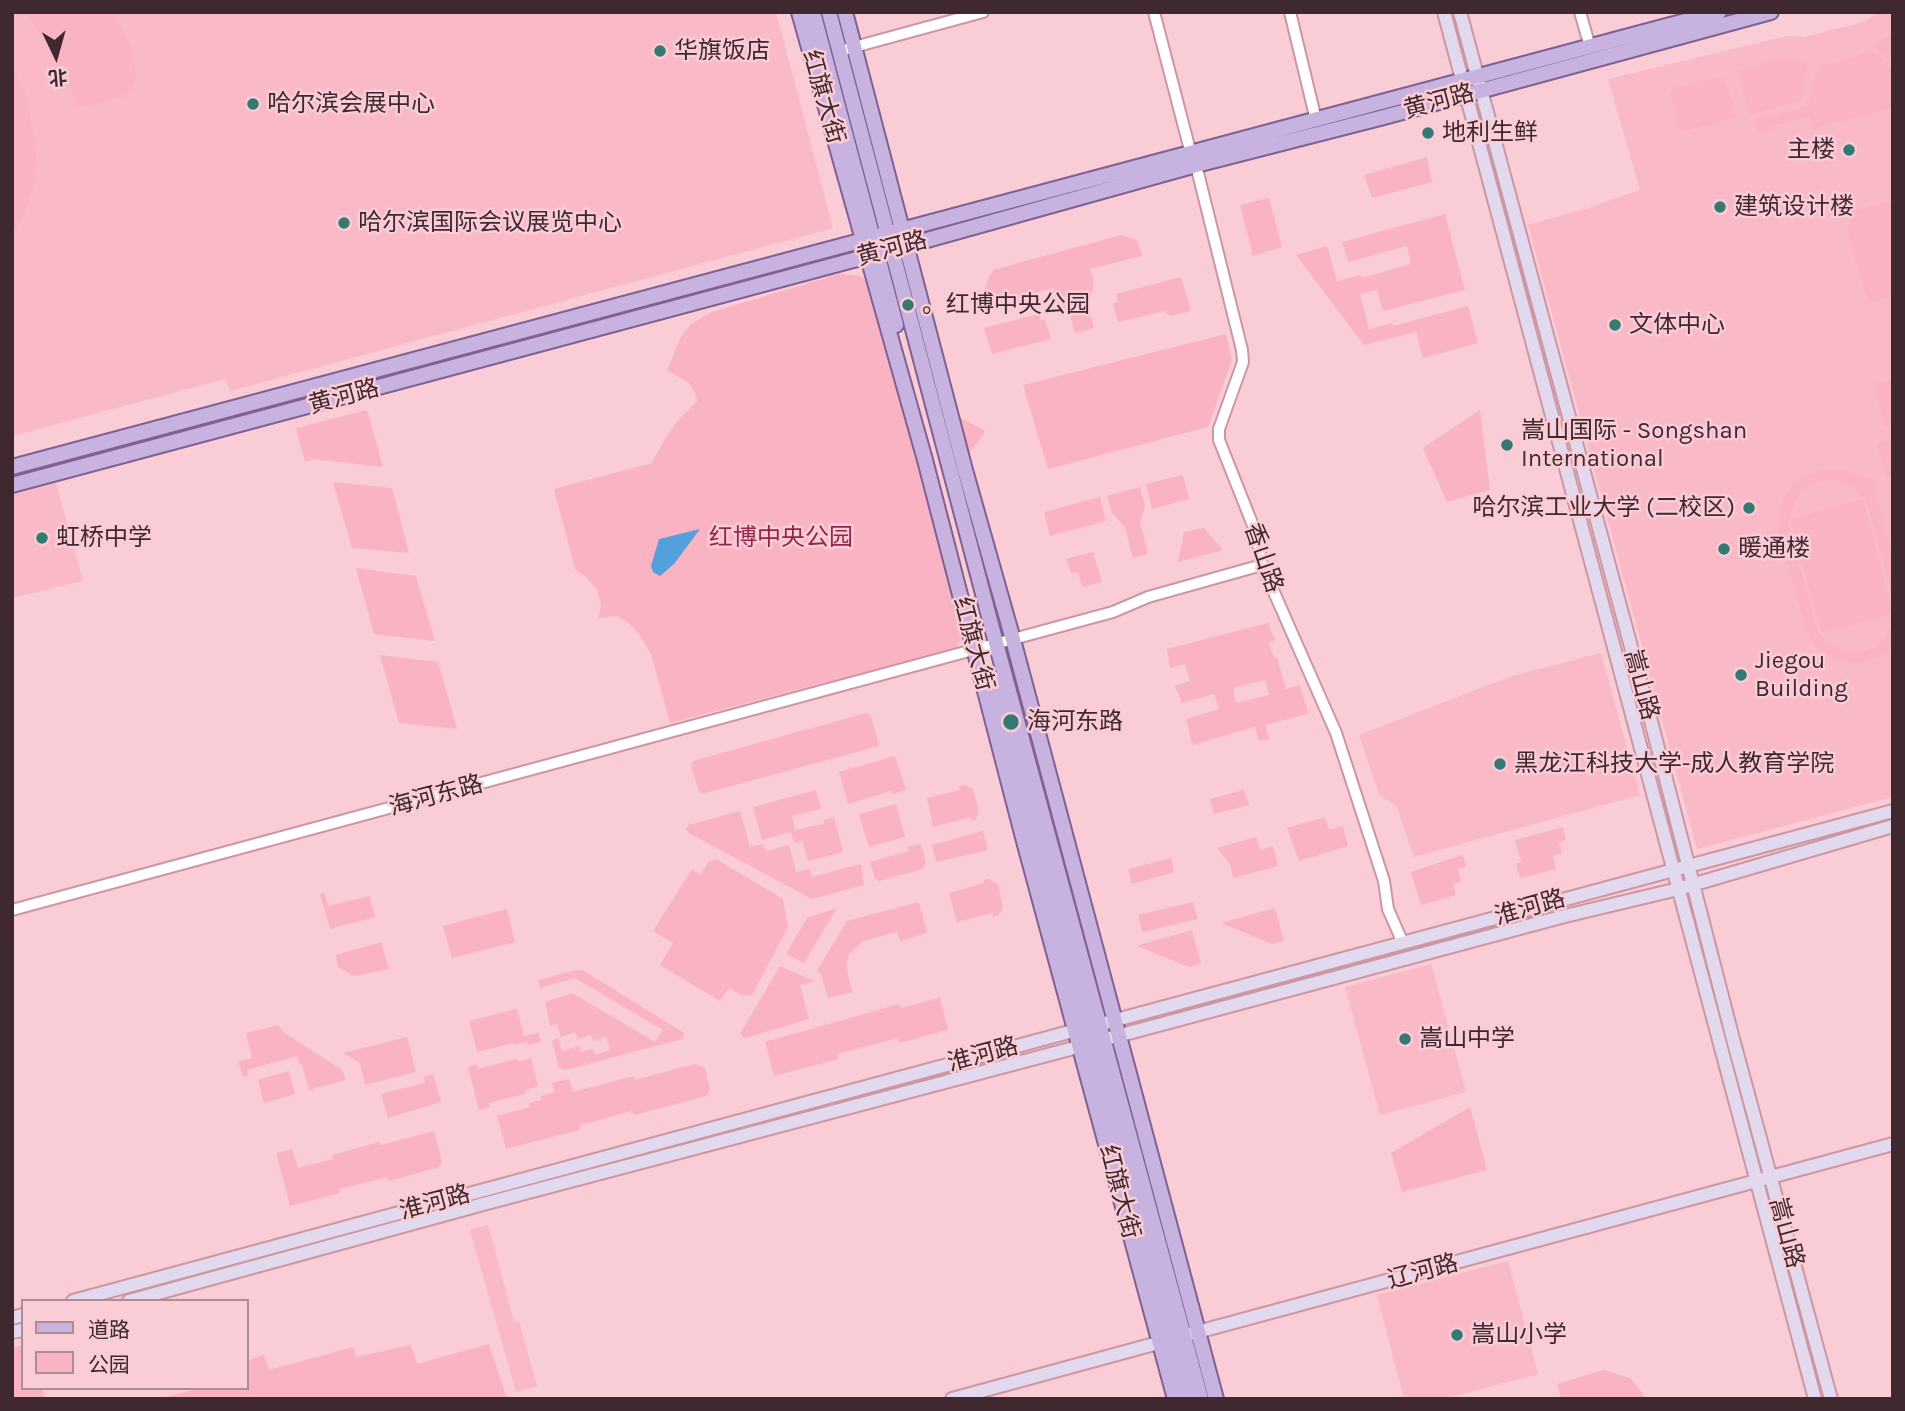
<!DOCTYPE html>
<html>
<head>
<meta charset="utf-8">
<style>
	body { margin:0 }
	#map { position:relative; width:1905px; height:1411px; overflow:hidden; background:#faccd5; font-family:Karla,"Noto Sans SC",sans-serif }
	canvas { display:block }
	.frame { position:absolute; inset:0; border:14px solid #3f292e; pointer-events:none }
	.legend { position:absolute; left:21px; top:1299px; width:228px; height:91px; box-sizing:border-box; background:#faccd5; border:2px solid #af8b92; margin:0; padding:9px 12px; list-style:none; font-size:21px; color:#3f292e }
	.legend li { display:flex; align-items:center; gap:14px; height:35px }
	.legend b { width:35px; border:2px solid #af8b92 }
	.north { position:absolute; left:21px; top:21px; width:70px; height:70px; -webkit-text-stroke:5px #faccd5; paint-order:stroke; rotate:175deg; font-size:19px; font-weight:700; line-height:28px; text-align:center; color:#3f292e }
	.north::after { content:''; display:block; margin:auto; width:24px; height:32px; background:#3f292e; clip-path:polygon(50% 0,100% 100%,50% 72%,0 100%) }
</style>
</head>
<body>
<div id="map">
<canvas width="1905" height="1411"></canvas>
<div class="frame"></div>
<ul class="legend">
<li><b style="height:9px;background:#c8b2e0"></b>道路</li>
<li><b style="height:19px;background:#fab3c2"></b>公园</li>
</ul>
<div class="north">北</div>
</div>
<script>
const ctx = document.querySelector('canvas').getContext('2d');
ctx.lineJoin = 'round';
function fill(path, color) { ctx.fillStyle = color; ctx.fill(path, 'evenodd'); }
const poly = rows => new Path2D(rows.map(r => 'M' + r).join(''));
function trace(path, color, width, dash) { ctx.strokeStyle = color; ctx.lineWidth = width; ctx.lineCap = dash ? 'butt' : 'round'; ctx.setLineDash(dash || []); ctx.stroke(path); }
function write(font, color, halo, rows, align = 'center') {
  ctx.font = font + ' Karla,"Noto Sans SC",sans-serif'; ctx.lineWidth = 5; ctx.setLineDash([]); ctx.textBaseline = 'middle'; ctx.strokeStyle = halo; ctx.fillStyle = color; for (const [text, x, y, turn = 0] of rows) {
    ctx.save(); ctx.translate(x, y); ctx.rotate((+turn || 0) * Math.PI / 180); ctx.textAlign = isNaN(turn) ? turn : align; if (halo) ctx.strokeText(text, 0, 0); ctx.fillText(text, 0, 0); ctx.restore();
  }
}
fill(poly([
	[12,12,776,12,833,228,230,391,225,379,12,436],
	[1879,12,1893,12,1893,797,1697,849,1528,225,1588,208,1640,190,1608,79,1787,36,1804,37,1864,22],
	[56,483,83,581,12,598,12,494],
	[1601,653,1640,795,1414,857,1397,807,1379,794,1359,735,1509,677],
	[1431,964,1466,1092,1380,1115,1345,987],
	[488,1225,514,1322,519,1321,537,1386,516,1392,470,1230],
	[1508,1261,1538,1374,1443,1399,1404,1399,1377,1295]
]), '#f9b9c6');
fill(poly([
	[22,12,117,12,118,21,133,51,136,78,132,88,123,97,77,108,68,79,51,44],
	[1893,32,1893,62,1877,49,1876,43],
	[1867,51,1873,52,1893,71,1893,107,1813,129,1809,116,1772,126,1773,131,1758,135,1753,121,1808,106,1817,66,1841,62],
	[1781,59,1801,61,1808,67,1801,99,1795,103,1751,114,1748,112,1738,71],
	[12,65,28,99,36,158,33,188,22,220,12,234],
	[1716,77,1725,80,1736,114,1735,118,1685,131,1680,130,1670,92,1674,88],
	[1427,157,1432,182,1372,198,1364,175],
	[1269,198,1282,247,1253,256,1240,205],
	[1893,201,1893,297,1870,302,1867,298,1847,231,1851,221,1849,212],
	[1445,214,1465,290,1383,311,1377,290,1360,294,1369,329,1392,323,1393,326,1468,306,1478,343,1423,358,1416,332,1364,345,1296,255,1327,246,1337,281,1360,275,1362,278,1411,264,1407,246,1348,262,1342,242],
	[1121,235,1137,240,1142,256,1090,269,1094,281,1089,309,1094,328,1075,333,1070,315,1056,296,1053,288,978,308,977,303,993,270],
	[839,274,861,276,868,284,962,630,961,640,956,648,670,723,651,654,639,634,629,623,617,616,598,618,601,606,597,590,586,577,575,569,554,489,652,463,664,440,677,422,697,401,695,392,689,383,667,370,681,337,691,324,712,312],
	[1181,277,1191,311,1170,316,1164,311,1118,322,1113,303,1118,302,1116,294],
	[1039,314,1041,320,1045,320,1051,339,992,354,984,328],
	[1226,334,1232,360,1208,427,1048,469,1023,385],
	[1893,379,1893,423,1884,426,1874,384],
	[367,410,383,467,313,459,305,462,296,428],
	[1480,410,1490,490,1447,502,1423,448],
	[951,413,984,430,984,434,963,461],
	[1893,439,1893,476,1886,478,1877,443],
	[1825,469,1846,470,1864,478,1872,477,1893,557,1893,598,1867,502,1859,492,1850,485,1838,480,1826,480,1813,483,1801,492,1794,503,1788,524,1817,630,1825,641,1836,648,1850,652,1863,652,1874,648,1883,640,1893,625,1893,645,1883,655,1864,662,1851,663,1832,657,1815,645,1807,633,1778,527,1780,506,1791,486,1799,478],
	[1183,475,1189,499,1152,509,1146,484],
	[333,482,392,488,409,553,352,548],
	[1140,487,1145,505,1140,522,1148,554,1133,558,1125,527,1112,513,1107,496],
	[1100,497,1106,521,1050,536,1044,512],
	[1863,499,1893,613,1822,633,1790,519],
	[1204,528,1223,550,1178,562,1184,532],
	[1093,552,1102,582,1082,587,1078,572,1071,573,1066,559],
	[356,568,416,576,435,641,374,634],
	[1268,623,1275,640,1269,642,1274,658,1277,657,1286,689,1300,685,1308,713,1315,712,1265,725,1269,739,1259,741,1255,727,1192,745,1186,719,1219,709,1214,694,1182,703,1175,686,1190,681,1185,664,1170,668,1167,649],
	[1265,680,1269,695,1236,703,1233,688],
	[380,655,438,662,457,729,399,723],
	[866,713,871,716,879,746,702,794,699,791,691,767,693,761],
	[895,756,906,790,892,794,891,791,848,804,839,772],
	[965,785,973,789,979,812,975,820,972,821,971,817,933,827,927,798,960,790,959,786],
	[816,790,821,809,792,816,795,830,824,824,824,820,834,817,843,852,808,861,802,841,794,843,791,832,762,840,753,807],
	[1244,790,1249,805,1214,814,1210,799],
	[896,804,905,837,869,847,859,814],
	[740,811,750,847,763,844,766,851,789,845,796,872,810,869,812,877,861,864,864,885,812,899,689,833,686,829,688,825],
	[1325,817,1329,830,1343,826,1348,846,1299,861,1287,828],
	[1563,827,1566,840,1559,842,1562,853,1553,856,1556,869,1520,878,1516,864,1521,862,1515,840],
	[983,831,988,850,936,862,932,845],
	[1256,837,1260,850,1273,846,1278,866,1233,878,1230,864,1217,848],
	[921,844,926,863,923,869,879,881,875,879,870,862,909,851,908,847],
	[1463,855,1466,867,1458,869,1461,882,1453,884,1456,895,1421,905,1411,872],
	[1171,858,1174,872,1132,884,1128,869],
	[716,859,783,899,788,927,752,995,744,996,729,988,720,1001,660,965,673,943,653,931,692,869,700,875,709,861],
	[988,879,998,884,1003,909,998,916,993,917,992,913,957,922,949,893,984,883,984,880],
	[324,893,328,906,370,896,375,917,330,929,320,894],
	[919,902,927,933,900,941,897,932,863,941,849,954,846,966,852,992,828,998,821,974,817,971,847,921],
	[1193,902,1198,919,1142,932,1138,915],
	[837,908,804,963,786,954,807,918],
	[1275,908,1284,941,1272,944,1221,923],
	[507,909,515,942,452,958,443,926],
	[1192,930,1201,963,1189,967,1137,946],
	[381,942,389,969,354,976,338,967,336,955],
	[780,966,814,981,800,985,809,1019,745,1038,740,1034],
	[577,970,584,971,684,1033,682,1039,565,1070,559,1068,552,1041,558,1037,562,1051,579,1046,581,1052,593,1049,595,1055,610,1050,606,1037,593,1041,591,1035,578,1039,575,1032,561,1037,557,1024,550,1026,545,1002,572,993,655,1042,663,1030,575,978,540,988,538,980],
	[940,998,948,1030,899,1043,898,1038,837,1054,838,1059,774,1076,765,1042,899,1004,901,1008],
	[517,1009,524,1036,538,1033,541,1042,528,1045,527,1042,515,1045,514,1043,477,1052,469,1021],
	[278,1025,283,1032,342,1070,346,1080,309,1090,302,1064,299,1064,297,1056,247,1070,248,1076,243,1077,238,1062,252,1058,246,1033],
	[407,1037,416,1072,365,1085,360,1063,343,1053],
	[531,1058,538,1086,525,1090,525,1094,489,1103,490,1107,479,1110,468,1067,477,1065,478,1069,517,1059,518,1062],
	[695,1064,705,1068,710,1090,706,1096,634,1115,632,1111,580,1125,580,1130,506,1149,497,1116,530,1107,529,1103,541,1100,541,1096,555,1092,552,1083,569,1079,573,1092,634,1076,635,1080],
	[289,1071,295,1094,264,1103,258,1080],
	[433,1074,441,1102,388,1118,381,1094,425,1083,424,1077],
	[1470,1107,1487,1170,1402,1192,1391,1153],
	[434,1131,442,1162,440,1167,389,1181,387,1177,339,1189,340,1193,290,1206,276,1153,292,1149,298,1168,333,1159,333,1155,379,1142,381,1145],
	[489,1344,506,1396,509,1396,510,1399,159,1399,199,1388,247,1388,247,1361,264,1355,269,1370,353,1347,356,1357,411,1345,417,1364],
	[23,1345,23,1388,42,1388,45,1399,12,1399,12,1348],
	[1604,1370,1630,1378,1643,1394,1644,1399,1561,1399,1557,1384]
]), '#fab3c2');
fill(poly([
	[700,529,674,564,660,576,653,572,651,566,659,539]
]), '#54a0dd');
const tertiary = poly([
	[1154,12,1191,154],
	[1290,12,1316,120],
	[1580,12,1590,47],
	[847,49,983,12],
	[1196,165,1242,350,1243,362,1219,429,1219,440,1256,533,1262,565,1336,733,1384,881,1388,909,1403,943],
	[12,910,1113,612,1148,597,1262,565]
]);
const secondary = poly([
	[1444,12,1815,1399],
	[1460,12,1651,721,1733,1039,1831,1399],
	[1105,1023,1893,811],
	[1110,1038,1561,917,1678,889,1893,826],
	[73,1301,1084,1028],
	[129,1301,487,1203,1089,1044],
	[12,1318,23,1315],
	[12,1332,23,1330],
	[1190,1334,1893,1144],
	[952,1399,1169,1340]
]);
const primary = poly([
	[799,12,925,460,1025,845,1175,1399],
	[813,12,896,325],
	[829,12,996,643,1201,1399],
	[845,12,965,470,1012,636,1216,1399],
	[12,467,1719,12],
	[12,485,902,247,1196,165,1384,117,1771,12],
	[992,679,1093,1043,1187,1399]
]);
trace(tertiary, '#cc97a2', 14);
trace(secondary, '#cc97a2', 16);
trace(primary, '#806194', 18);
trace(tertiary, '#fff', 10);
trace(secondary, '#e3d9ef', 12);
trace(primary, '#c8b2e0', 14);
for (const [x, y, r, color] of [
	[660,51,7,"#347a72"],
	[253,104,7,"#347a72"],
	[1428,133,7,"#347a72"],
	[1849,150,7,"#347a72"],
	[1720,207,7,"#347a72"],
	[344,223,7,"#347a72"],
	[908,305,7,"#347a72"],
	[1615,325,7,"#347a72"],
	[1507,445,7,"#347a72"],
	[1749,508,7,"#347a72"],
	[42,538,7,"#347a72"],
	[1724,549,7,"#347a72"],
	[1741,675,7,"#347a72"],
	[1011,722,9,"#347a72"],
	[1500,764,7,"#347a72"],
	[1405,1039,7,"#347a72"],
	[1457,1335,7,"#347a72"]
]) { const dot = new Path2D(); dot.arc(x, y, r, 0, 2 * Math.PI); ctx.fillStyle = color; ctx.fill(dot); trace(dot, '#faccd5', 2.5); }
write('24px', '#3f292e', '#faccd5', [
	["华旗饭店",674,51],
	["哈尔滨会展中心",267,104],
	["地利生鲜",1442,133],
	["主楼",1835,150,"right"],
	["建筑设计楼",1734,207],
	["哈尔滨国际会议展览中心",358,223],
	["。红博中央公园",922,305],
	["文体中心",1629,325],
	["嵩山国际 - Songshan",1521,431],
	["International",1521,459],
	["哈尔滨工业大学 (二校区)",1735,508,"right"],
	["虹桥中学",56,538],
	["暖通楼",1738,549],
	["Jiegou",1755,661],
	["Building",1755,689],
	["海河东路",1027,722],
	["黑龙江科技大学-成人教育学院",1514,764],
	["嵩山中学",1419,1039],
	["嵩山小学",1471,1335]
], 'left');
write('24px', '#3f292e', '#faccd5', [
	["红旗大街",823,97,74],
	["黄河路",1439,102,-15],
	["黄河路",892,249,-15],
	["黄河路",344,397,-15],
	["香山路",1263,558,71],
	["红旗大街",973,644,75],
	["嵩山路",1641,685,75],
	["海河东路",436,796,-15],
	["淮河路",1530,908,-16],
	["淮河路",983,1055,-15],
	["红旗大街",1119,1192,75],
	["淮河路",435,1203,-15],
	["嵩山路",1786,1233,75],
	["辽河路",1423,1272,-15]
]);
write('24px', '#94254b', '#faccd5', [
	["红博中央公园",781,538]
]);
</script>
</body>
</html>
